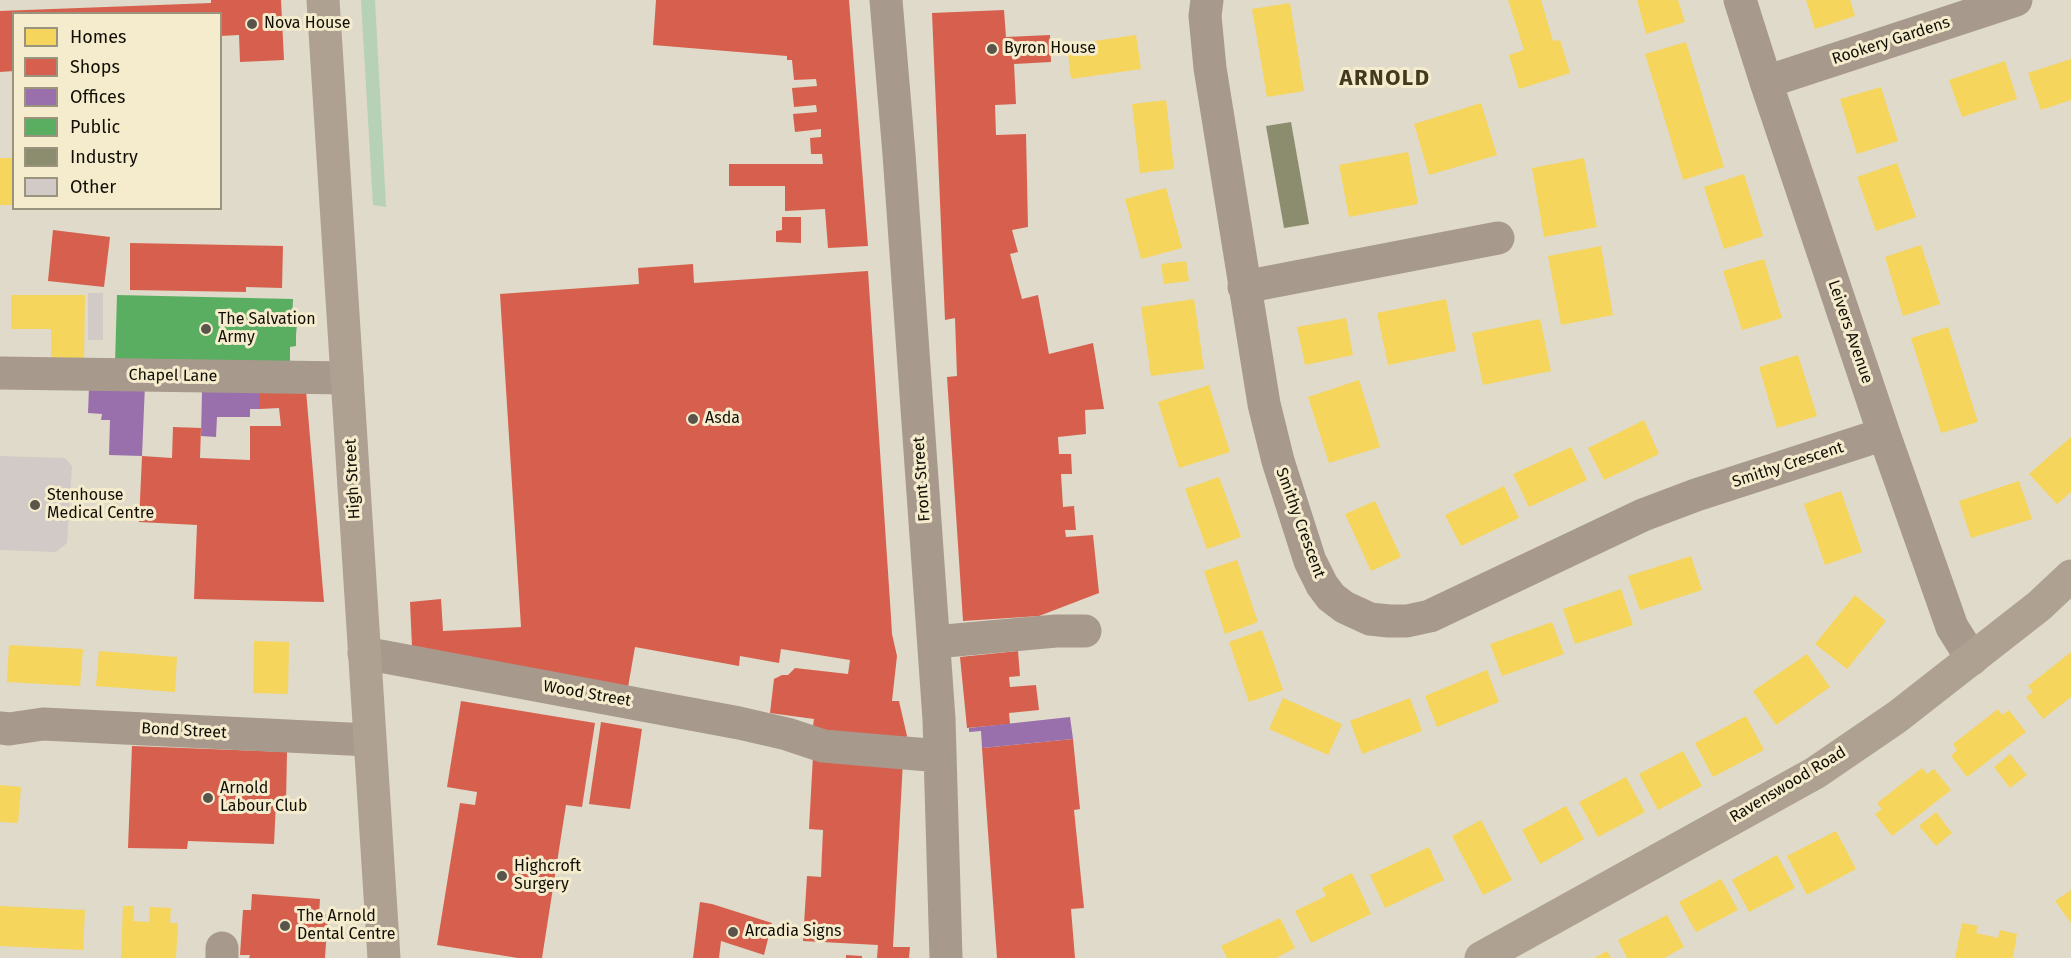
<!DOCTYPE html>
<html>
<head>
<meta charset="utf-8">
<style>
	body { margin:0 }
	#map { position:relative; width:2071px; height:958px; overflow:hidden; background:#dfdac9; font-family:"Fira Sans",sans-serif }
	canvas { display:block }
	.legend { position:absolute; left:12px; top:12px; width:210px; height:198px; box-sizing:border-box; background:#f5ebcd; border:2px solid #9a937d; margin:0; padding:8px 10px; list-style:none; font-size:18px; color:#110e05 }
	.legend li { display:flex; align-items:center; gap:12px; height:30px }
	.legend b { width:30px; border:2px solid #9a937d }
</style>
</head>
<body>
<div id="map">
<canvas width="2071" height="958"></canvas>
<ul class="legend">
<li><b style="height:16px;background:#f6d55c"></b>Homes</li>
<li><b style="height:16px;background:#d6604d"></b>Shops</li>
<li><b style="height:16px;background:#9970ab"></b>Offices</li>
<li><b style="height:16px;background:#5aae61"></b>Public</li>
<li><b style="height:16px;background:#8c8c6e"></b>Industry</li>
<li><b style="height:16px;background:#d1cac6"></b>Other</li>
</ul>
</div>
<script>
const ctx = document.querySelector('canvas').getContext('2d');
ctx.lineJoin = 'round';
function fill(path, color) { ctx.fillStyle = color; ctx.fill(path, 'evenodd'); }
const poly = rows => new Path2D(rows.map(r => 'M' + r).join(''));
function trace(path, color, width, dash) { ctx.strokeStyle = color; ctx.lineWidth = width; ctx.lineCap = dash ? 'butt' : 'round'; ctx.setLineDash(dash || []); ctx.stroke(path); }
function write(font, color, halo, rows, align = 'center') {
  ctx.font = font + ' "Fira Sans",sans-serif'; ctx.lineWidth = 6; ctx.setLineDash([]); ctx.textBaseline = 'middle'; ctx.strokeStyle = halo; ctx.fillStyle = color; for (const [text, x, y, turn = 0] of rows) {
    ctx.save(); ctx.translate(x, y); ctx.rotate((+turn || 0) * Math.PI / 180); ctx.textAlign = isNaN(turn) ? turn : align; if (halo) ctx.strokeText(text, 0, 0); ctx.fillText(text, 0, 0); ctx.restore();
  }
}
fill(poly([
	[361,0,375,0,386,207,373,205]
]), '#b6d1b6');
fill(poly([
	[1508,0,1541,0,1553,41,1560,40,1570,73,1519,89,1509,55,1524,50],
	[1637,0,1678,0,1685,22,1646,34],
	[1806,0,1850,0,1855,16,1815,29],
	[1290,3,1304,91,1267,97,1252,9],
	[1136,35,1141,69,1071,79,1067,45],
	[1686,42,1724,167,1683,180,1645,54],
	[2071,59,2071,100,2041,110,2028,73],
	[2005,61,2017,99,1962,117,1949,80],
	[1881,87,1898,141,1857,154,1840,99],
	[1166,100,1174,169,1140,173,1132,104],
	[1481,103,1497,155,1429,175,1414,124],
	[1408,152,1418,204,1349,217,1339,165],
	[0,158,14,158,14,205,0,205],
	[1584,158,1597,227,1544,237,1532,168],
	[1897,163,1916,217,1876,231,1857,177],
	[1744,174,1763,236,1724,249,1704,187],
	[1166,188,1182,248,1141,259,1125,199],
	[1921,245,1940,304,1903,316,1885,257],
	[1601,246,1613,315,1561,325,1548,256],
	[1764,259,1782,318,1742,330,1723,271],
	[1186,261,1189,281,1164,284,1161,264],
	[11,295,85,295,84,361,51,361,51,329,11,329],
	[1194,299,1204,369,1151,376,1141,307],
	[1446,299,1456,351,1388,365,1377,313],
	[1346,318,1353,355,1305,365,1297,327],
	[1540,319,1551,371,1483,385,1472,333],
	[1948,327,1978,422,1941,433,1911,338],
	[1798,355,1817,416,1777,428,1759,367],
	[1359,380,1380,447,1329,463,1308,397],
	[1209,385,1230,452,1179,468,1158,402],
	[1644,420,1659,454,1604,480,1588,448],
	[2071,437,2071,492,2057,504,2029,474],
	[1571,447,1587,480,1529,507,1513,474],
	[1219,477,1241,537,1207,549,1185,489],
	[2019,481,2032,519,1971,538,1959,501],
	[1504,486,1519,518,1461,546,1445,515],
	[1841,491,1862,552,1825,565,1804,504],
	[1375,501,1401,557,1371,571,1345,514],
	[1691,556,1702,590,1640,610,1628,576],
	[1237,560,1258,622,1225,634,1204,571],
	[1621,589,1633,625,1575,644,1563,609],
	[1855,595,1886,621,1847,669,1815,644],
	[1552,622,1564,654,1502,676,1490,644],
	[1262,630,1283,690,1249,702,1229,642],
	[254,641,289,642,288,694,253,693],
	[9,645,83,649,80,686,7,682],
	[99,651,177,657,175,692,96,686],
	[2071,652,2071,697,2043,719,2026,697,2033,692,2028,686],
	[1807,654,1830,687,1776,725,1753,691],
	[1487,670,1499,702,1437,727,1425,696],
	[1283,698,1342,724,1328,755,1269,729],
	[1410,698,1422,731,1362,754,1350,721],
	[1998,709,2002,715,2009,710,2026,732,1967,777,1951,756,1957,750,1953,744],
	[1746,716,1764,750,1713,777,1695,743],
	[1683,751,1702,786,1658,810,1639,774],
	[2010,754,2027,775,2010,788,1994,767],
	[1922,768,1927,774,1934,769,1951,790,1892,836,1875,814,1882,809,1877,803],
	[1626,777,1645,812,1598,837,1579,802],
	[0,785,21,787,18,823,0,822],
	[1566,806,1584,839,1540,864,1522,830],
	[1936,812,1952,833,1936,846,1919,826],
	[1481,820,1512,880,1483,895,1452,836],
	[1836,831,1856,869,1807,895,1787,856],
	[1429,847,1444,880,1385,908,1370,875],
	[1777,855,1795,888,1749,912,1732,880],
	[1352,873,1371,914,1311,943,1295,911,1326,896,1322,888],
	[1721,879,1738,910,1696,932,1679,902],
	[2071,890,2071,923,2055,901],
	[0,906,85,910,83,950,0,946],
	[123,906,134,906,133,921,149,922,150,907,171,908,170,923,178,923,176,958,121,958],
	[1667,915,1684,947,1664,958,1627,958,1618,940],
	[1280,918,1295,948,1276,958,1227,958,1221,946],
	[1962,923,1978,926,1976,933,1998,938,2000,930,2017,934,2013,958,1955,958],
	[1607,951,1611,958,1594,958]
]), '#f6d55c');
fill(poly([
	[211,0,281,0,284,60,240,62,239,35,220,36,220,14,14,14,14,71,0,72,0,11,211,3],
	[656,0,849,0,868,246,828,248,825,209,785,211,785,186,729,186,729,164,823,164,822,154,811,154,810,138,821,137,821,129,795,132,793,114,817,112,816,105,794,107,792,88,817,86,816,79,794,80,792,60,787,60,787,56,653,45],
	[1004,10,1006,37,1050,35,1051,62,1014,64,1016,104,995,105,996,135,1026,134,1028,227,1012,230,1018,252,1010,254,1022,299,1038,295,1049,354,1093,343,1104,409,1085,410,1086,434,1058,437,1059,454,1071,454,1072,474,1061,474,1063,507,1074,506,1076,530,1065,530,1066,537,1093,535,1099,593,1039,616,963,621,947,377,957,376,955,318,945,320,932,13],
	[782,217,801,217,801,243,776,242,776,231,782,230],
	[53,230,110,237,104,287,48,281],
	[130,243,283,246,282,288,246,287,246,292,130,290],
	[693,264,694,283,868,271,891,617,892,634,897,656,892,701,899,701,907,736,901,743,812,733,814,719,770,713,774,679,782,675,788,675,795,668,848,674,850,660,781,649,779,663,740,656,739,666,635,647,628,687,412,646,410,602,441,599,443,631,521,627,500,294,639,284,638,268],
	[260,389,306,390,324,602,194,599,197,525,139,522,142,456,172,458,173,427,201,428,200,458,250,460,250,426,281,426,279,408,260,409],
	[1018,651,1020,676,1009,677,1010,687,1036,685,1039,710,1009,713,1010,724,967,728,960,657],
	[461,701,595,723,582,807,566,805,542,958,518,958,437,945,460,803,475,805,477,792,447,787],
	[601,722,642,729,630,809,589,804],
	[1073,739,1080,809,1074,810,1084,908,1071,909,1075,958,997,958,982,748],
	[132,746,287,752,286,803,276,802,274,844,188,841,187,849,128,848],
	[813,756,903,761,893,947,910,947,909,958,877,958,878,945,803,941,807,876,821,877,822,853,823,830,809,829],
	[252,894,320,899,319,914,328,915,325,958,249,958,250,955,240,955,243,910,251,910],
	[700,902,712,904,772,923,764,955,721,941,719,958,693,958],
	[846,955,862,956,862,958,846,958]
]), '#d6604d');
fill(poly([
	[145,384,142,456,109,455,110,420,101,420,102,414,88,413,89,388],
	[260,389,260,409,250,409,250,417,217,417,216,437,201,436,202,392],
	[1070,717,1073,739,982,748,981,731,969,732,969,728]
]), '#9970ab');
fill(poly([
	[117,295,293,299,292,323,297,323,296,335,296,346,290,347,290,368,115,364]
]), '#5aae61');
fill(poly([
	[1291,122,1309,224,1284,228,1266,126]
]), '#8c8c6e');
fill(poly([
	[88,293,103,293,103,340,88,340],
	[0,456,65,458,72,466,67,543,56,552,0,550]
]), '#d1cac6');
trace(poly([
	[886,0,899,154,939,719,946,958],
	[1207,0,1205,16,1210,68,1264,404,1278,461,1310,561,1322,585,1331,597,1344,607,1370,619,1389,621,1407,621,1430,616,1643,515,1696,495,1884,434],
	[1740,0,1766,82,1884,434,1952,627,1972,659],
	[1766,82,2016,0],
	[1244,287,1498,238],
	[0,373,347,378],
	[934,642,1056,631,1085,631],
	[364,653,739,723,787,734,823,746,940,756],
	[0,728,9,729,43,724,369,740],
	[222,958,222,948]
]), '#a8998d', 33);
trace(poly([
	[323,0,384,958],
	[1481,958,1815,773,1897,717,2039,606,2071,576]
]), '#aea192', 33);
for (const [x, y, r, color] of [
	[252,24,6,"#59554a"],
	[992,49,6,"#59554a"],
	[206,329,6,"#59554a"],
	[693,419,6,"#59554a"],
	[35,505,6,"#59554a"],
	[208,798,6,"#59554a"],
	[502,876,6,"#59554a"],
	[285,926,6,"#59554a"],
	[733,932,6,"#59554a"]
]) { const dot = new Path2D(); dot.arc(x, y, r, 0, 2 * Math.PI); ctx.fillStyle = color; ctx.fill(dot); trace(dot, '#f5ebcd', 2); }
write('16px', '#110e05', '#f5ebcd', [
	["Nova House",264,24],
	["Byron House",1004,49],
	["The Salvation",218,320],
	["Army",218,338],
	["Asda",705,419],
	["Stenhouse",47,496],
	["Medical Centre",47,514],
	["Arnold",220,789],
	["Labour Club",220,807],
	["Highcroft",514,867],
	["Surgery",514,885],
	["The Arnold",297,917],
	["Dental Centre",297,935],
	["Arcadia Signs",745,932]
], 'left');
write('16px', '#110e05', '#f5ebcd', [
	["Rookery Gardens",1891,41,-18],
	["Leivers Avenue",1850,332,71],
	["Chapel Lane",173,376,1],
	["Smithy Crescent",1788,465,-18],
	["High Street",353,479,-93],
	["Front Street",922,479,-94],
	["Smithy Crescent",1300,523,70],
	["Wood Street",587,694,10],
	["Bond Street",184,731,3],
	["Ravenswood Road",1788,785,-31]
]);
ctx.letterSpacing = '1.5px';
write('bold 22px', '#41391f', '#f5ebcd', [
	["ARNOLD",1385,79]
]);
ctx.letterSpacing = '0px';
</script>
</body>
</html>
